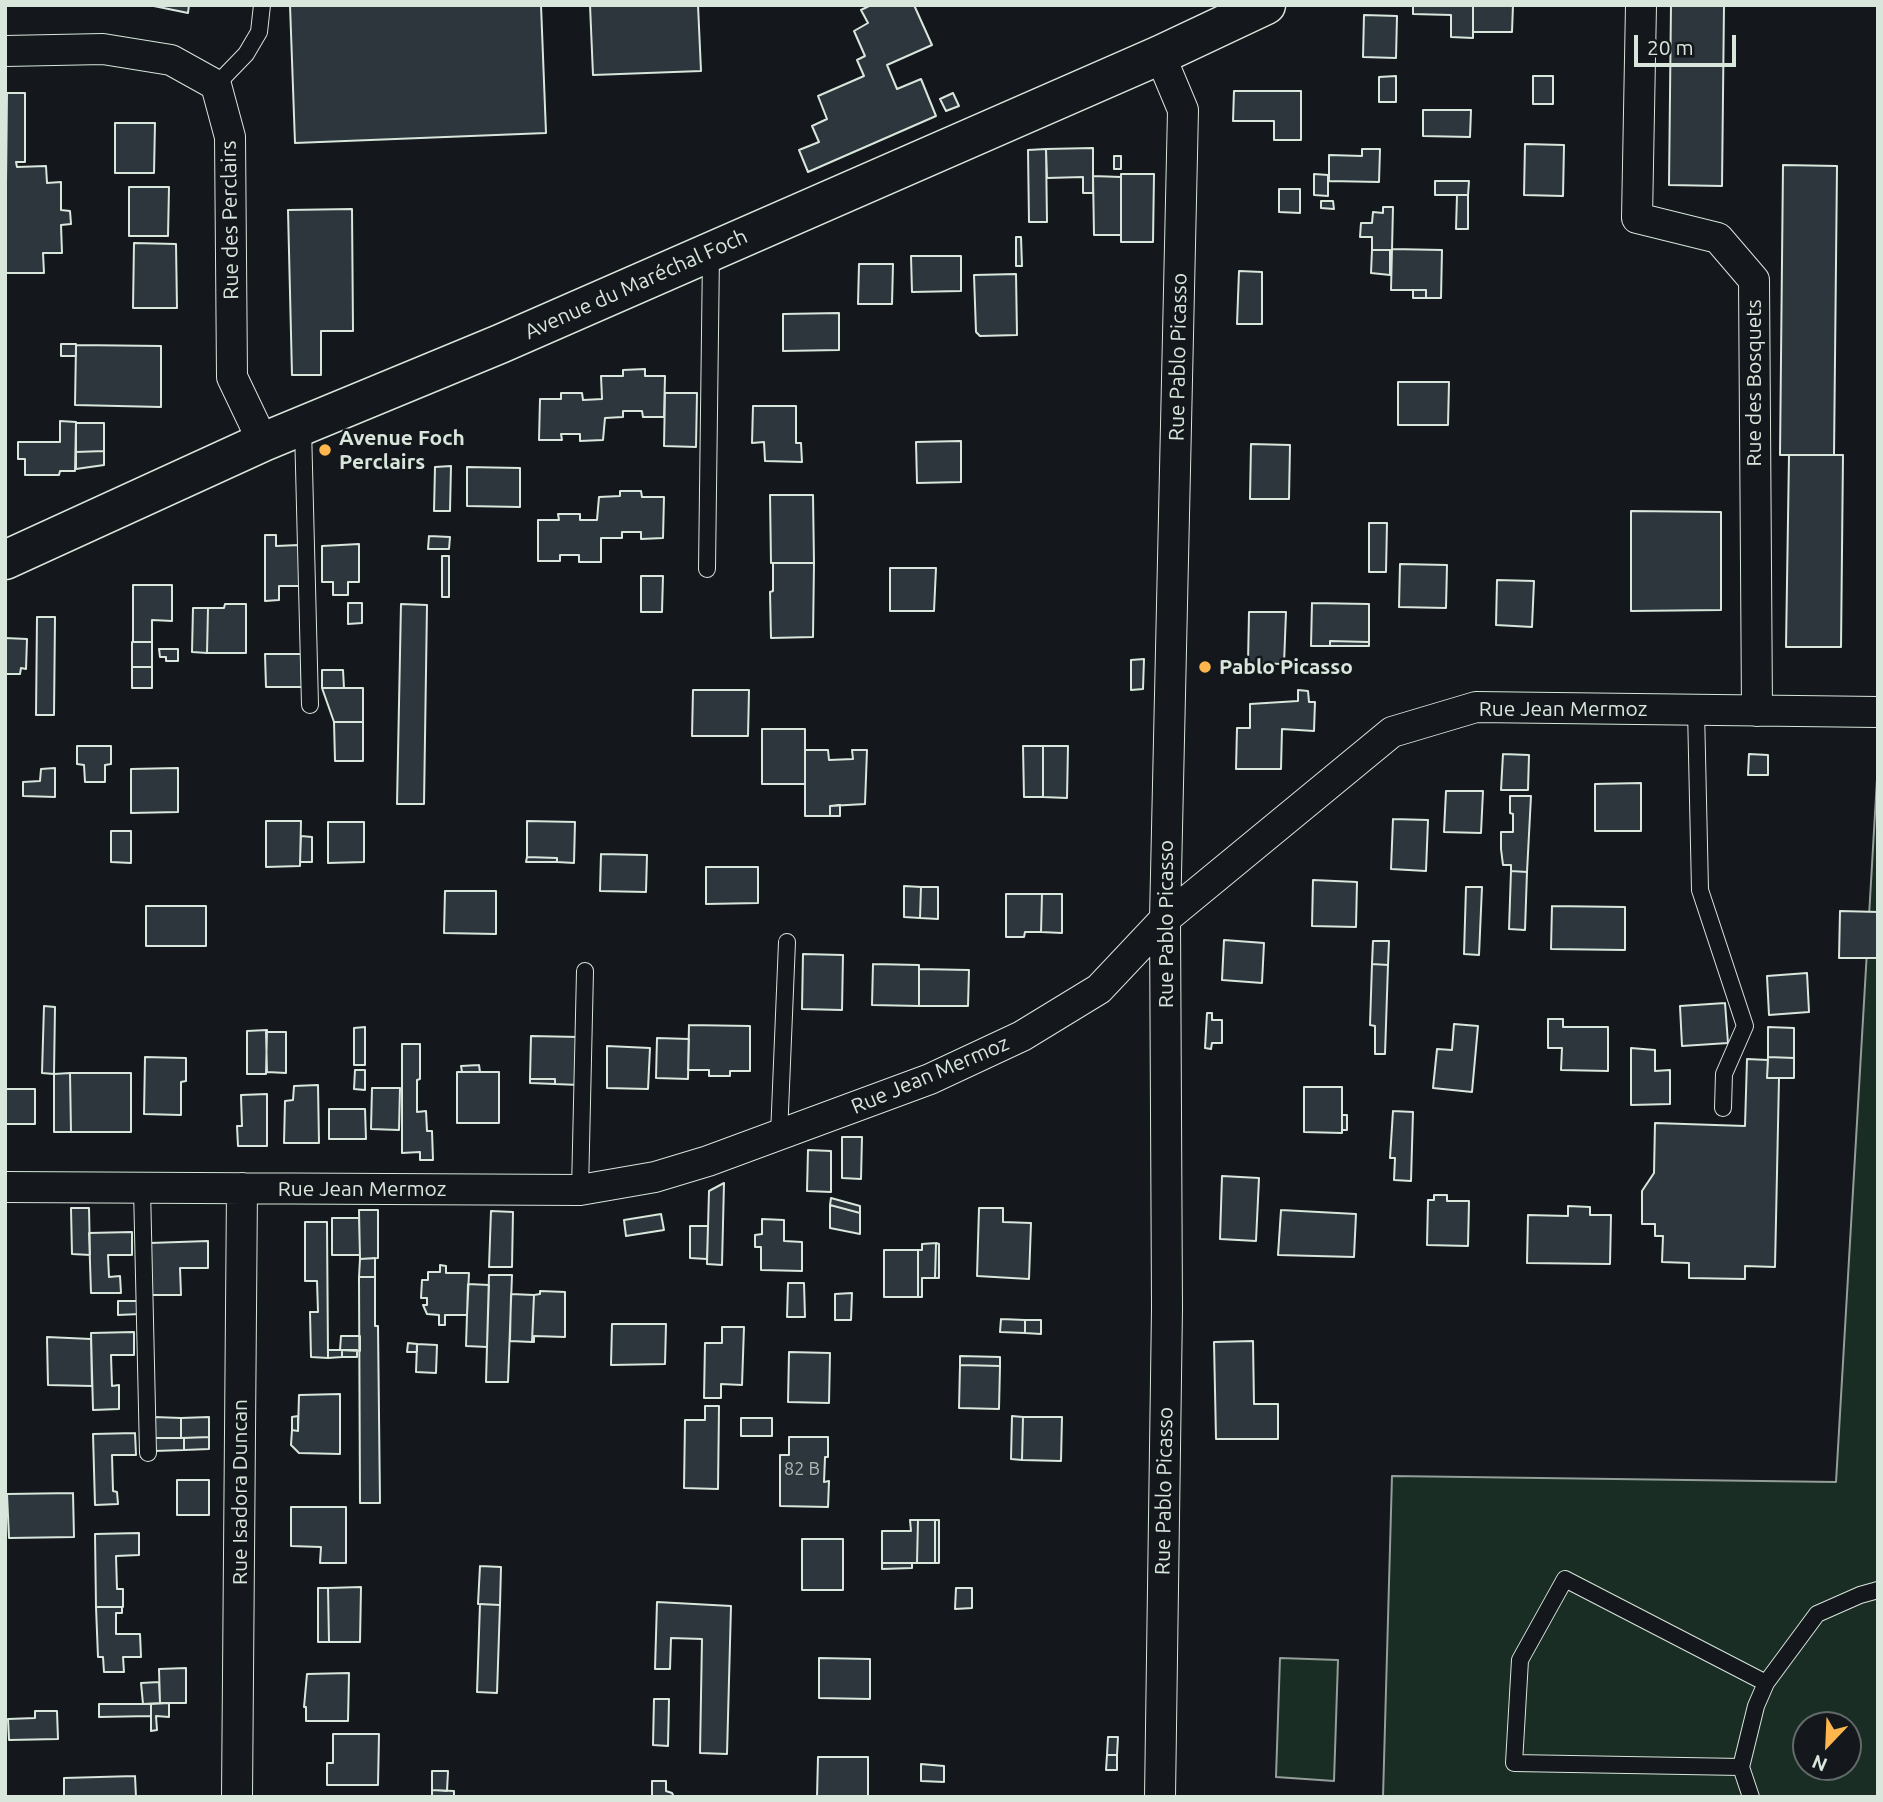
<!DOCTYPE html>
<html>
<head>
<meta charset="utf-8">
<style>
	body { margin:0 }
	#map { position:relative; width:1883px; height:1802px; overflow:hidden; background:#14181c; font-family:Ubuntu,sans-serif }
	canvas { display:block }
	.frame { position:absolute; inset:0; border:7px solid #d8e6dc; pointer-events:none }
	.north { position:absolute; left:1792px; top:1711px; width:70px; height:70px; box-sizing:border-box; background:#14181c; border:2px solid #626a69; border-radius:50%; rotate:203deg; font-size:19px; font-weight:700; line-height:28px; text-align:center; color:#d8e6dc }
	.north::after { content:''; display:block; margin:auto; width:24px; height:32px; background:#ffb74d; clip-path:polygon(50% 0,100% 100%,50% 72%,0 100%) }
	.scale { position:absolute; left:1634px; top:35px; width:102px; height:32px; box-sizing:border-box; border:4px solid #d8e6dc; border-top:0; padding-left:9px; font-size:21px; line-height:24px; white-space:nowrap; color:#d8e6dc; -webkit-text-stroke:5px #14181c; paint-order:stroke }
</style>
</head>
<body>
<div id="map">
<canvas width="1883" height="1802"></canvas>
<div class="frame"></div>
<div class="north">N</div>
<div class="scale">20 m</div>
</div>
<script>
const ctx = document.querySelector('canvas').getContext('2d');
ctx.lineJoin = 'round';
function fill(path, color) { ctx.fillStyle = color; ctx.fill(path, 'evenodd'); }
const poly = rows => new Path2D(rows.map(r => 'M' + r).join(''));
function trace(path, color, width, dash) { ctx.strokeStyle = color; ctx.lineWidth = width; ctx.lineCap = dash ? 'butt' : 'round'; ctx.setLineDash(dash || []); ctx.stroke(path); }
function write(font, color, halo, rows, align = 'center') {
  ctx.font = font + ' Ubuntu,sans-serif'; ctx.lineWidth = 5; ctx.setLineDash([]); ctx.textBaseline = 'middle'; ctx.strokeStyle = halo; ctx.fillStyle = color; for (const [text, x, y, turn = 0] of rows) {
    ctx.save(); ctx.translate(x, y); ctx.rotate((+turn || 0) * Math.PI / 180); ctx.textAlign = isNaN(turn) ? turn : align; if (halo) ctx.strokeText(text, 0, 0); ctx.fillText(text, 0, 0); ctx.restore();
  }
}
const green = poly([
	[1878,762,1878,1797,1383,1797,1392,1476,1836,1482,1878,762],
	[1806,1725,1848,1725,1848,1767,1806,1767,1806,1725],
	[1280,1658,1338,1660,1334,1781,1276,1777,1280,1658]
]);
fill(green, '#1a2d24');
trace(green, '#939e99', 2);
const building = poly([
	[149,5,189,5,188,13,149,5],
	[290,5,541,5,546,133,295,143,290,5],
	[590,5,698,5,701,71,593,75,590,5],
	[871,5,914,5,932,45,887,65,897,89,921,79,936,116,808,172,799,150,819,142,812,126,827,119,818,96,864,76,857,60,865,56,854,31,868,23,861,10,871,5],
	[1413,5,1473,5,1473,38,1451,37,1451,15,1413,14,1413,5],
	[1473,5,1513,5,1512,32,1473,32,1473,5],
	[1671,5,1724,5,1722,186,1669,185,1671,5],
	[1364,15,1397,16,1396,58,1363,57,1364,15],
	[1396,76,1396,102,1379,102,1379,77,1396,76],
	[1533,76,1553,76,1553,104,1533,104,1533,76],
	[1234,91,1301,91,1301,140,1274,140,1274,121,1233,121,1234,91],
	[7,93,25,93,25,162,16,162,17,167,46,166,47,183,61,182,61,210,70,211,71,224,61,225,62,253,43,253,44,273,5,273,7,93],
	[953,93,959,106,946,111,940,99,953,93],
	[1423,110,1471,110,1470,137,1423,136,1423,110],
	[115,123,155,123,154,173,115,173,115,123],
	[1525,144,1564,145,1563,196,1524,195,1525,144],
	[1093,148,1093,193,1083,193,1083,177,1047,178,1046,149,1093,148],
	[1046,149,1047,222,1029,222,1028,150,1046,149],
	[1362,149,1380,149,1379,182,1329,181,1329,155,1362,156,1362,149],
	[1114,156,1121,156,1121,169,1114,169,1114,156],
	[1783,165,1837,166,1834,455,1780,455,1783,165],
	[1121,174,1154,174,1153,242,1121,242,1121,174],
	[1314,174,1328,175,1328,196,1314,195,1314,174],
	[1093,176,1121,177,1121,235,1094,235,1093,176],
	[1435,181,1469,181,1468,195,1435,195,1435,181],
	[129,187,169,187,168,236,129,236,129,187],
	[1279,189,1300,189,1300,213,1279,212,1279,189],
	[1457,195,1468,195,1468,229,1456,229,1457,195],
	[1321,201,1333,201,1334,209,1321,208,1321,201],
	[1383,207,1393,207,1392,250,1372,250,1372,237,1360,237,1361,223,1372,223,1373,212,1383,213,1383,207],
	[352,209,353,331,321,331,321,375,292,375,288,210,352,209],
	[1016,237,1021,237,1022,266,1016,266,1016,237],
	[134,243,176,244,177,308,133,308,134,243],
	[1392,249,1442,250,1441,298,1426,298,1426,290,1391,290,1392,249],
	[1372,250,1390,250,1390,275,1371,273,1372,250],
	[911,256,961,256,961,291,912,292,911,256],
	[859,264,893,264,892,304,858,304,859,264],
	[1239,271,1262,272,1262,324,1237,324,1239,271],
	[1016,274,1017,335,980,336,976,332,974,275,1016,274],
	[1413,290,1426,290,1426,298,1413,298,1413,290],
	[839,313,839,350,783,351,783,314,839,313],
	[61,344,76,344,76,356,61,356,61,344],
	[76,345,161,346,161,407,75,405,76,345],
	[645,369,645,376,665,376,664,417,643,417,642,411,623,411,623,417,605,418,603,440,580,441,580,434,561,434,562,440,539,440,540,399,561,399,561,393,582,393,583,400,602,399,601,376,623,376,623,370,645,369],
	[1398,382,1449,382,1448,425,1398,425,1398,382],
	[665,393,697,393,696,447,664,446,665,393],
	[753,406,796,406,796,443,801,443,802,462,765,461,764,442,752,443,753,406],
	[60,421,76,422,75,471,60,471,59,475,25,475,25,459,18,459,18,442,60,442,60,421],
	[76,423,104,423,104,451,76,452,76,423],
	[961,441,961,482,917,483,916,442,961,441],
	[1251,444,1290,445,1289,499,1250,499,1251,444],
	[104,451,104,465,76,469,76,452,104,451],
	[1789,455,1843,455,1841,647,1786,647,1789,455],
	[451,466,450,511,434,511,435,467,451,466],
	[467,467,520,468,520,507,467,506,467,467],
	[620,491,641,491,642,497,664,497,663,538,641,539,641,532,622,532,622,538,601,538,601,562,579,562,579,555,560,555,560,561,538,561,538,520,559,520,558,514,580,514,580,520,597,520,599,497,620,496,620,491],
	[770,495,813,495,814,563,771,563,770,495],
	[1631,511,1721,512,1721,610,1631,611,1631,511],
	[1369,523,1387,523,1386,572,1369,572,1369,523],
	[265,535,276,535,276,546,299,545,300,586,279,586,279,600,265,601,265,535],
	[429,536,450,537,449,549,428,549,429,536],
	[359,544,359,582,348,582,348,595,333,595,333,582,322,582,322,546,359,544],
	[442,556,449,556,449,597,442,597,442,556],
	[773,563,814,563,813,637,771,638,770,592,773,591,773,563],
	[1400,564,1447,565,1446,608,1399,607,1400,564],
	[890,568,936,568,934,611,890,611,890,568],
	[641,576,663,576,662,612,641,612,641,576],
	[1497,580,1534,581,1532,627,1496,625,1497,580],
	[133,585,172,585,172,621,152,620,152,642,133,642,133,585],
	[348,603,362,603,362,623,348,624,348,603],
	[1312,603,1369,604,1369,642,1330,641,1330,646,1311,646,1312,603],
	[225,604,246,604,246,653,207,653,208,608,224,608,225,604],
	[401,604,427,605,424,804,397,804,401,604],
	[193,608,208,608,207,653,192,652,193,608],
	[1249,612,1286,612,1284,664,1248,663,1249,612],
	[37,617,55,617,54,715,36,715,37,617],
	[5,638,27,639,26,669,21,668,20,674,5,674,5,638],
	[1330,641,1369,642,1369,646,1330,646,1330,641],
	[132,642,152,642,152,667,132,667,132,642],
	[159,649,178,649,178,661,166,661,166,657,160,657,159,649],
	[265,654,301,654,302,687,266,687,265,654],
	[1144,659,1143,689,1131,690,1131,660,1144,659],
	[132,667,152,667,152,688,132,688,132,667],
	[322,670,343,670,344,688,322,688,322,670],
	[322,688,363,688,363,722,334,722,322,688],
	[693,690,749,690,748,736,692,736,693,690],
	[1298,690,1308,691,1309,702,1315,702,1314,731,1282,729,1281,769,1236,769,1237,728,1250,728,1250,704,1298,701,1298,690],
	[334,722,363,722,363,761,335,761,334,722],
	[762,729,805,729,805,784,762,784,762,729],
	[77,746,111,746,111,764,105,765,105,782,85,782,84,765,77,764,77,746],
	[1023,746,1043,746,1043,797,1024,797,1023,746],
	[1043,746,1068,746,1067,798,1043,797,1043,746],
	[805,750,828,750,829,760,853,759,852,750,867,750,865,804,830,806,830,816,805,816,805,750],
	[1503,754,1529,755,1528,790,1501,790,1503,754],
	[1749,754,1768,755,1768,775,1748,775,1749,754],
	[55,768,55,797,23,796,23,782,40,781,41,769,55,768],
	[178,768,178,812,131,813,131,769,178,768],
	[1641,783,1641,831,1595,831,1595,784,1641,783],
	[1446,791,1483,791,1481,833,1444,832,1446,791],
	[1510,796,1531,796,1527,872,1511,871,1511,865,1503,865,1501,849,1501,832,1513,832,1513,814,1510,813,1510,796],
	[840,805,840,816,830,816,830,806,840,805],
	[1393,819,1428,820,1426,871,1391,869,1393,819],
	[266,821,301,821,300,866,266,867,266,821],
	[527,821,575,822,574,863,557,862,557,858,527,857,527,821],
	[328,822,364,822,364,862,328,863,328,822],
	[111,831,131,831,131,863,111,862,111,831],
	[301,836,312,837,312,862,300,862,301,836],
	[601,854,647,855,646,892,600,891,601,854],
	[527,857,557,858,557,862,526,862,527,857],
	[706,867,758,867,758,903,706,904,706,867],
	[1511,871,1527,872,1525,930,1509,929,1511,871],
	[1313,880,1357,882,1356,927,1312,926,1313,880],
	[904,886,921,887,920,918,904,917,904,886],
	[921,887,938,887,938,919,920,918,921,887],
	[1466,887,1482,887,1479,955,1464,954,1466,887],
	[445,891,496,891,496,934,444,933,445,891],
	[1006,894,1042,894,1041,932,1025,932,1024,937,1006,937,1006,894],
	[1042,894,1062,894,1062,933,1041,932,1042,894],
	[146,906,206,906,206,946,146,946,146,906],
	[1552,906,1625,907,1625,950,1551,949,1552,906],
	[1840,911,1878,912,1878,958,1839,958,1840,911],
	[1224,940,1264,943,1262,983,1222,980,1224,940],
	[1373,941,1389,941,1388,965,1372,964,1373,941],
	[803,954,843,955,842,1010,802,1009,803,954],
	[873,964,919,965,919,1006,872,1005,873,964],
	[1372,964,1388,965,1385,1054,1375,1054,1375,1026,1370,1025,1372,964],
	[919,969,969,970,968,1006,919,1006,919,969],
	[1807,973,1809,1012,1769,1015,1767,976,1807,973],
	[1725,1003,1728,1043,1682,1046,1680,1006,1725,1003],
	[44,1006,55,1007,54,1074,42,1073,44,1006],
	[1207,1013,1212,1013,1212,1020,1222,1020,1222,1043,1212,1043,1211,1049,1205,1048,1207,1013],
	[1548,1019,1563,1019,1563,1027,1608,1027,1608,1071,1561,1070,1562,1048,1548,1048,1548,1019],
	[1454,1024,1478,1026,1472,1092,1433,1088,1437,1049,1452,1050,1454,1024],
	[689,1025,750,1026,750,1071,730,1071,730,1076,709,1076,709,1070,688,1070,689,1025],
	[365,1027,365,1065,354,1065,354,1028,365,1027],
	[1768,1027,1794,1028,1794,1058,1768,1057,1768,1027],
	[267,1030,266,1074,247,1074,247,1031,267,1030],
	[266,1032,286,1032,286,1073,267,1072,266,1032],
	[531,1036,579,1037,579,1085,555,1084,555,1079,530,1079,531,1036],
	[657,1038,689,1039,688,1079,656,1078,657,1038],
	[402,1044,420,1044,420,1079,417,1080,417,1112,426,1111,427,1131,432,1131,433,1160,420,1160,420,1152,402,1153,402,1044],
	[607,1046,650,1048,648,1089,607,1088,607,1046],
	[1631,1048,1655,1050,1655,1071,1670,1070,1670,1104,1631,1105,1631,1048],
	[145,1057,186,1058,186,1081,181,1082,181,1115,144,1114,145,1057],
	[1768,1057,1794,1058,1794,1078,1767,1078,1768,1057],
	[1747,1059,1768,1060,1767,1078,1779,1078,1775,1267,1745,1266,1745,1279,1689,1278,1689,1263,1662,1262,1663,1236,1655,1236,1655,1224,1642,1224,1642,1191,1654,1173,1655,1123,1745,1126,1747,1059],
	[479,1065,480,1072,462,1072,461,1066,479,1065],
	[355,1070,365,1070,365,1090,354,1089,355,1070],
	[457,1072,499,1072,499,1123,457,1123,457,1072],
	[70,1073,71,1132,54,1132,54,1074,70,1073],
	[70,1073,131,1073,131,1132,71,1132,70,1073],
	[530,1079,555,1079,555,1084,530,1083,530,1079],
	[318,1085,319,1143,284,1143,285,1101,293,1100,294,1086,318,1085],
	[1304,1087,1342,1087,1342,1133,1304,1132,1304,1087],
	[372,1088,400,1088,399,1130,371,1129,372,1088],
	[5,1089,35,1089,35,1124,5,1124,5,1089],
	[267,1094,267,1146,238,1146,237,1126,242,1126,241,1095,267,1094],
	[329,1109,365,1109,366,1139,329,1139,329,1109],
	[1393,1111,1413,1112,1411,1181,1394,1180,1395,1158,1390,1158,1393,1111],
	[1342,1115,1347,1115,1347,1130,1342,1130,1342,1115],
	[842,1137,862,1137,861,1179,842,1178,842,1137],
	[808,1150,831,1151,831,1192,807,1191,808,1150],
	[1222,1176,1259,1178,1256,1241,1220,1239,1222,1176],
	[724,1183,722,1265,707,1264,709,1191,724,1183],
	[1434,1195,1447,1195,1447,1201,1469,1201,1468,1246,1427,1245,1428,1200,1434,1200,1434,1195],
	[831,1198,860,1206,860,1213,830,1205,831,1198],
	[830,1205,860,1213,860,1234,830,1228,830,1205],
	[1568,1206,1590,1207,1590,1215,1611,1215,1610,1264,1527,1263,1528,1215,1568,1216,1568,1206],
	[71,1208,89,1208,90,1255,72,1254,71,1208],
	[979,1208,1003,1208,1003,1222,1031,1223,1029,1279,977,1276,979,1208],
	[359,1210,378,1210,378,1258,360,1259,359,1210],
	[1281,1210,1356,1214,1354,1257,1278,1255,1281,1210],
	[491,1211,513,1212,512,1267,489,1267,491,1211],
	[661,1214,664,1230,626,1236,624,1220,661,1214],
	[332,1218,359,1218,360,1255,332,1255,332,1218],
	[762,1219,784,1220,784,1241,802,1242,802,1271,761,1270,761,1247,755,1247,755,1235,762,1234,762,1219],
	[305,1222,327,1222,328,1358,311,1357,310,1312,318,1312,317,1281,305,1281,305,1222],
	[690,1226,708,1226,707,1259,690,1258,690,1226],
	[132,1232,132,1255,108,1255,109,1277,120,1276,121,1293,91,1293,89,1233,132,1232],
	[208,1241,208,1268,180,1268,181,1295,151,1295,150,1243,208,1241],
	[936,1243,939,1244,939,1278,935,1278,936,1243],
	[936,1243,935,1278,922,1278,922,1297,918,1297,918,1250,922,1250,922,1244,936,1243],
	[884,1250,918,1250,918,1297,884,1297,884,1250],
	[375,1258,375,1277,359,1277,360,1259,375,1258],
	[440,1265,446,1266,446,1273,469,1273,467,1315,445,1315,445,1325,439,1325,439,1315,427,1314,423,1305,427,1305,427,1298,421,1298,422,1280,428,1280,428,1272,440,1272,440,1265],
	[489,1275,512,1275,508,1382,486,1382,489,1275],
	[359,1277,375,1277,375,1326,378,1326,380,1503,360,1503,359,1277],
	[788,1283,804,1283,805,1317,787,1317,788,1283],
	[468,1284,489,1285,487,1347,466,1346,468,1284],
	[540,1291,565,1292,565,1337,534,1336,534,1342,532,1342,534,1295,540,1294,540,1291],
	[852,1293,851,1320,835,1320,835,1294,852,1293],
	[511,1294,534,1295,532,1342,510,1341,511,1294],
	[118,1301,140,1301,140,1314,118,1315,118,1301],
	[1001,1319,1025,1320,1025,1333,1000,1332,1001,1319],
	[1025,1320,1041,1320,1041,1334,1025,1333,1025,1320],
	[612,1324,666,1324,665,1364,611,1365,612,1324],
	[722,1327,744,1327,742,1385,721,1384,721,1398,704,1398,705,1343,722,1343,722,1327],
	[134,1332,134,1355,111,1355,112,1386,119,1385,119,1409,93,1410,91,1333,134,1332],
	[341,1336,360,1336,360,1351,340,1350,341,1336],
	[47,1337,91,1339,92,1386,48,1385,47,1337],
	[1253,1341,1254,1404,1278,1404,1278,1439,1216,1439,1214,1342,1253,1341],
	[408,1343,417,1344,417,1352,407,1352,408,1343],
	[417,1344,437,1345,436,1373,416,1372,417,1344],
	[328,1350,342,1350,342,1357,328,1358,328,1350],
	[342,1350,357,1350,357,1357,342,1357,342,1350],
	[789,1352,830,1353,829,1403,788,1402,789,1352],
	[960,1356,1000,1357,1000,1366,960,1365,960,1356],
	[960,1365,1000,1366,999,1409,959,1408,960,1365],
	[340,1394,340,1454,299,1453,291,1445,292,1430,298,1431,299,1395,340,1394],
	[705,1406,719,1406,718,1489,684,1488,685,1420,705,1420,705,1406],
	[298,1416,298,1431,292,1430,292,1417,298,1416],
	[1012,1416,1023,1417,1022,1460,1011,1459,1012,1416],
	[154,1417,181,1418,181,1438,154,1438,154,1417],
	[209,1417,209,1437,181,1438,181,1418,209,1417],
	[1023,1417,1062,1417,1061,1461,1022,1460,1023,1417],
	[741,1418,772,1418,772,1436,741,1436,741,1418],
	[135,1433,136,1455,112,1455,113,1491,117,1492,118,1504,95,1505,93,1434,135,1433],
	[209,1437,209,1449,184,1450,184,1438,209,1437],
	[789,1437,828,1437,828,1457,825,1457,824,1482,829,1481,828,1507,780,1506,780,1455,789,1455,789,1437],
	[154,1438,184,1438,184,1450,154,1451,154,1438],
	[177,1480,209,1480,209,1515,177,1515,177,1480],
	[73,1493,74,1537,9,1538,7,1494,73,1493],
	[291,1507,346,1507,346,1563,320,1563,321,1547,291,1546,291,1507],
	[910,1520,918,1520,917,1563,882,1563,882,1531,911,1531,910,1520],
	[918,1520,935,1520,935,1563,917,1563,918,1520],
	[935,1520,939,1520,939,1563,935,1563,935,1520],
	[139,1533,139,1555,116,1556,117,1589,123,1589,123,1607,96,1607,95,1534,139,1533],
	[802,1539,843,1539,843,1590,802,1590,802,1539],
	[882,1563,912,1563,912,1568,882,1569,882,1563],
	[480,1566,501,1567,500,1605,478,1604,480,1566],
	[361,1587,360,1642,329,1642,328,1588,361,1587],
	[318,1588,328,1588,329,1642,318,1642,318,1588],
	[956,1588,972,1588,972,1608,955,1609,956,1588],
	[657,1602,731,1606,727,1754,700,1753,702,1639,671,1638,670,1669,655,1669,657,1602],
	[480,1604,500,1605,497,1693,477,1692,480,1604],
	[96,1607,122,1607,122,1613,116,1613,116,1634,140,1634,141,1657,123,1657,124,1672,104,1672,103,1657,98,1657,96,1607],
	[819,1658,870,1659,870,1699,819,1698,819,1658],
	[186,1668,186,1703,160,1703,159,1669,186,1668],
	[349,1673,348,1721,306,1721,306,1707,304,1707,307,1674,349,1673],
	[159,1682,160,1703,143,1704,141,1683,159,1682],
	[654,1699,669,1699,668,1746,653,1745,654,1699],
	[169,1703,169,1717,156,1716,157,1730,151,1731,151,1704,169,1703],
	[99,1704,151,1704,151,1716,99,1717,99,1704],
	[35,1711,57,1711,58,1739,9,1740,8,1719,35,1718,35,1711],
	[333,1734,379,1734,378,1785,327,1785,327,1763,333,1763,333,1734],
	[1108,1737,1118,1737,1117,1755,1107,1755,1108,1737],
	[1107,1755,1117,1755,1117,1770,1106,1770,1107,1755],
	[818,1757,868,1757,868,1797,817,1797,818,1757],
	[921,1764,944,1766,944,1782,921,1781,921,1764],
	[432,1771,448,1771,447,1791,432,1790,432,1771],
	[135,1776,136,1797,64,1797,64,1778,135,1776],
	[652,1781,666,1781,666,1791,672,1793,674,1797,652,1797,652,1781],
	[432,1790,454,1791,454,1797,432,1797,432,1790]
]);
fill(building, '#2c363c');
trace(building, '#d8e6dc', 2);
const service = poly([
	[216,85,246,54,259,32,262,5],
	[303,428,310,705],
	[707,569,711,254],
	[1696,710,1700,890,1745,1026,1724,1074,1723,1108],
	[779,1135,787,942],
	[142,1188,148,1453],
	[580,1190,585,971],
	[1741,1767,1514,1763,1520,1660,1565,1579,1766,1683],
	[1751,1797,1741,1767,1756,1706,1766,1683,1817,1614,1860,1595,1878,1590]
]);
const minor = poly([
	[1641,5,1637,218,1718,238,1754,280,1757,711],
	[5,51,103,49,171,60,216,85,230,137,232,377,263,442],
	[1160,55,1183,110,1165,919,1167,1308,1160,1797],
	[5,1187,580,1190,655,1177,708,1161,930,1079,1022,1036,1099,989,1165,919,1392,732,1476,707,1878,712],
	[237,1797,242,1188]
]);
const primary = poly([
	[5,560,263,442,500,344,1160,55,1266,5]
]);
trace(service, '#d8e6dc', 18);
trace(minor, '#d8e6dc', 32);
trace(primary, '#d8e6dc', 41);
trace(service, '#14181c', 16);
trace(minor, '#14181c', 30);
trace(primary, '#14181c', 38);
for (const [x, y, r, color] of [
	[325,450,7,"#ffb74d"],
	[1205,667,7,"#ffb74d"]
]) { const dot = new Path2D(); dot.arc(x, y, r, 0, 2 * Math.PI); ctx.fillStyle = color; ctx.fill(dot); trace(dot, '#14181c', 2.5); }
write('18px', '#adbab4', null, [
	["82 B",802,1469]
]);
write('21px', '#d8e6dc', '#14181c', [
	["Rue des Perclairs",230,220,-91],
	["Avenue du Maréchal Foch",636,284,-24],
	["Rue Pablo Picasso",1178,357,-89],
	["Rue des Bosquets",1754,383,-90],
	["Rue Jean Mermoz",1563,709],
	["Rue Pablo Picasso",1166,924,-90],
	["Rue Jean Mermoz",930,1075,-23],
	["Rue Jean Mermoz",362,1189],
	["Rue Pablo Picasso",1164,1491,-89],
	["Rue Isadora Duncan",240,1492,-90]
]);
write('bold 21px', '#d8e6dc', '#14181c', [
	["Avenue Foch",339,438],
	["Perclairs",339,462],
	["Pablo Picasso",1219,667]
], 'left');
</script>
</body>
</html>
